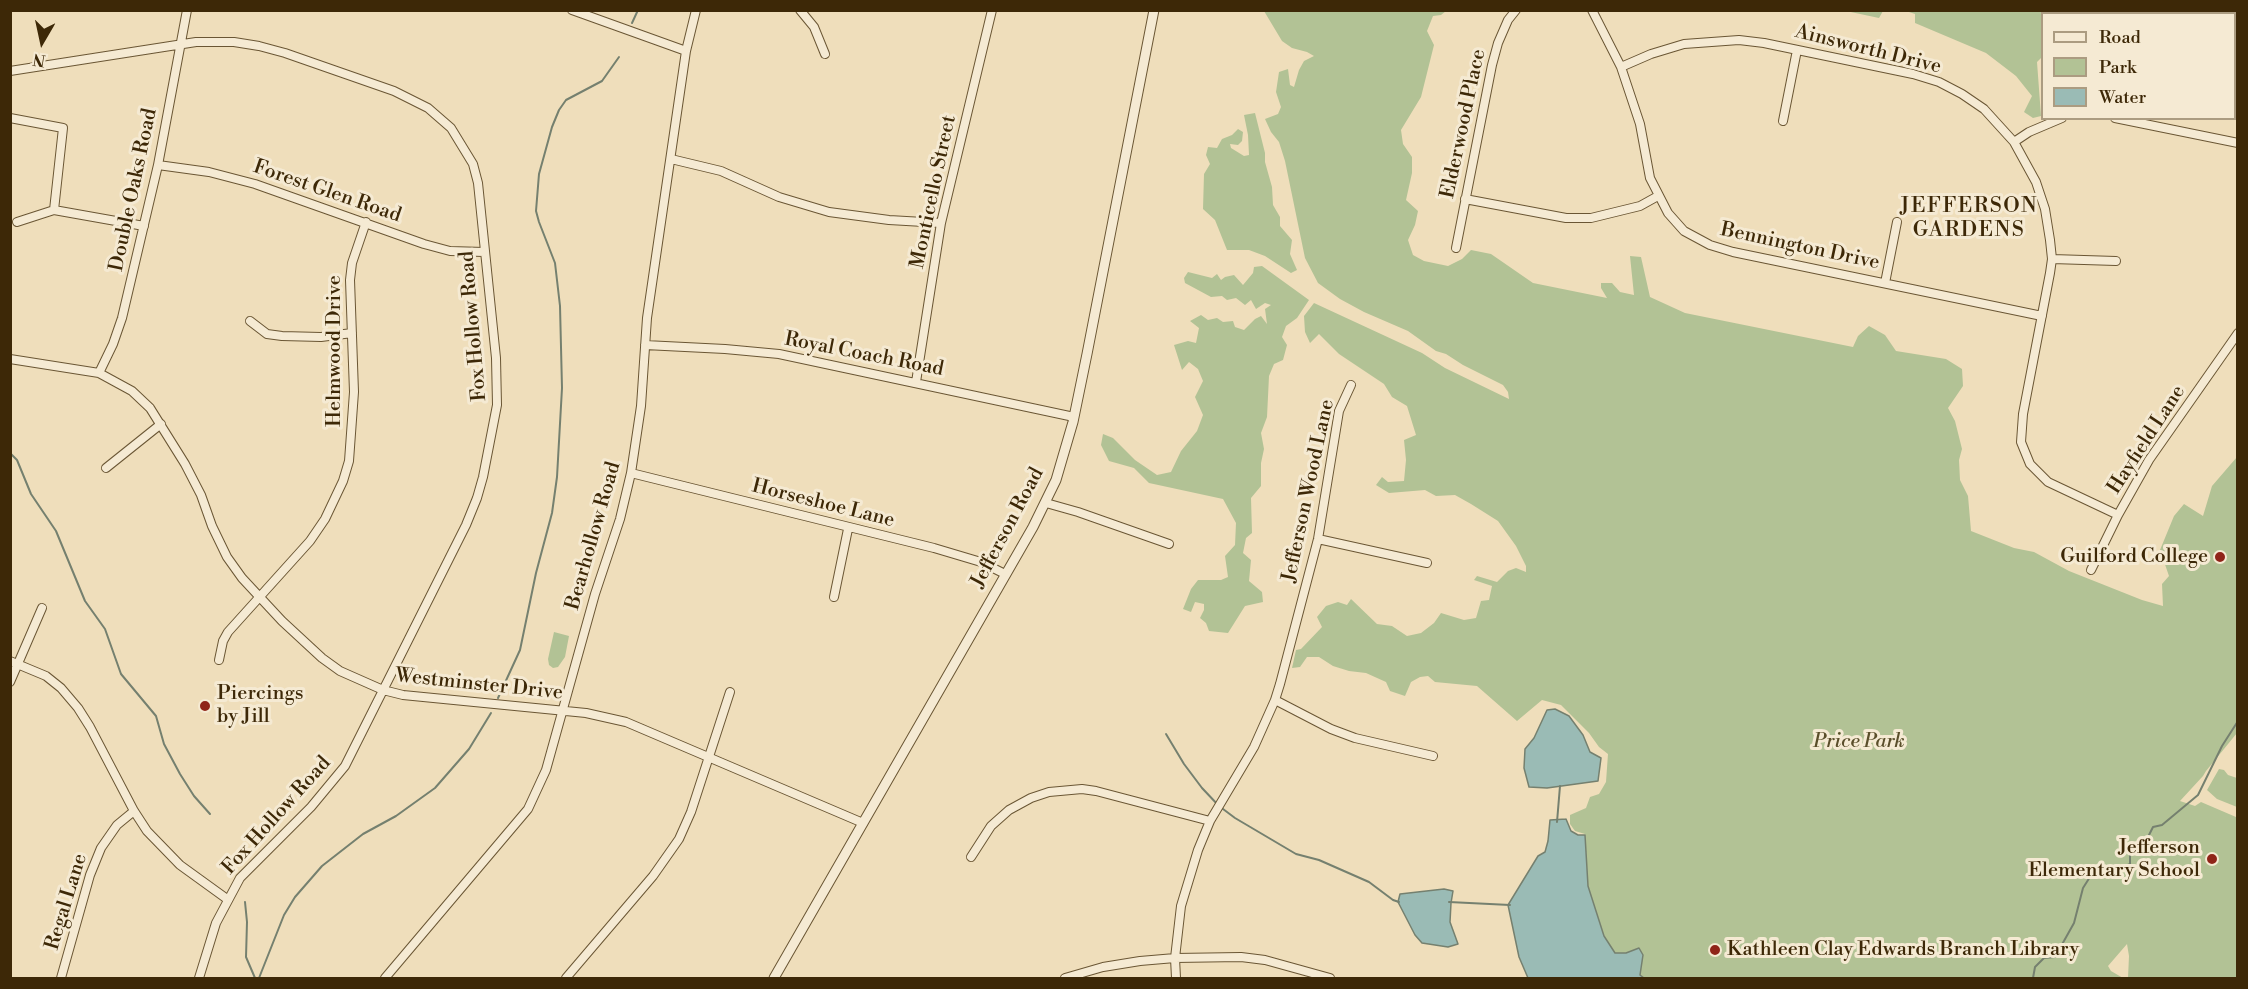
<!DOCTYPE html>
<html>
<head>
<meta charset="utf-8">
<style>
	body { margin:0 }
	#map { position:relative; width:2248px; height:989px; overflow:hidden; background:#efdebb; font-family:"Libre Bodoni",serif }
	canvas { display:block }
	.frame { position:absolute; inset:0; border:12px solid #3d2807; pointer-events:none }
	.legend { position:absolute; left:2041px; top:12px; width:195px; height:108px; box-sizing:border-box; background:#f5ead3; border:2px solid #ab9c81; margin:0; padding:8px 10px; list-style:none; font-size:18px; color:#3d2807 }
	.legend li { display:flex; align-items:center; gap:12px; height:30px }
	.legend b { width:30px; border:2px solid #ab9c81 }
	.north { position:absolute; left:12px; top:12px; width:60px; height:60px; -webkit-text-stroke:4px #f5ead3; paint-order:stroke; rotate:189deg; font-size:16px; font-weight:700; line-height:24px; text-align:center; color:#3d2807 }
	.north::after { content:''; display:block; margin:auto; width:21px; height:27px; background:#3d2807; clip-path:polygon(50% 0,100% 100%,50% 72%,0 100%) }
</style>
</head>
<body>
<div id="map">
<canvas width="2248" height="989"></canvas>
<div class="frame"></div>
<ul class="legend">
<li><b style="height:8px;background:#f5ead3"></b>Road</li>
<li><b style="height:16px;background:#b2c295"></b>Park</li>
<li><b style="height:16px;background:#9abbb5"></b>Water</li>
</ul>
<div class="north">N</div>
</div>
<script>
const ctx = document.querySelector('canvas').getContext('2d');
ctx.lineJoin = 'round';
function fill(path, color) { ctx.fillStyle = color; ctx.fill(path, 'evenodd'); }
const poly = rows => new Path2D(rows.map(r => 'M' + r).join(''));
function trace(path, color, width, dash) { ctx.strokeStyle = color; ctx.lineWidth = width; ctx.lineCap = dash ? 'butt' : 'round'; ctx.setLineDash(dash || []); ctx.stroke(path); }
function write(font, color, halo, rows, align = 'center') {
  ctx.font = font + ' "Libre Bodoni",serif'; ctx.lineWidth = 6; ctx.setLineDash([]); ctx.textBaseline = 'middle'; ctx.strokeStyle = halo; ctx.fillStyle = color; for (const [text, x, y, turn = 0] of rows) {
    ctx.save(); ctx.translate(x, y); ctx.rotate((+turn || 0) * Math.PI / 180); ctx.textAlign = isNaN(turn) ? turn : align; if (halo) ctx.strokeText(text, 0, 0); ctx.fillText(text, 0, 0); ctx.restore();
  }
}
fill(poly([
	[1264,11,1446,11,1441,15,1433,16,1427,31,1434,45,1421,97,1401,130,1403,144,1412,157,1412,173,1406,200,1418,211,1415,225,1408,240,1413,255,1424,261,1448,266,1462,259,1471,250,1491,254,1533,283,1607,298,1601,288,1601,283,1612,283,1620,292,1634,295,1630,256,1641,257,1650,297,1685,313,1853,347,1858,336,1869,326,1885,335,1896,351,1946,359,1962,369,1963,386,1948,408,1955,421,1962,449,1959,460,1960,480,1968,496,1971,531,2014,548,2034,552,2069,571,2142,600,2163,606,2162,584,2169,576,2160,550,2174,516,2184,504,2203,516,2212,486,2237,457,2237,733,2206,771,2203,776,2180,801,2195,806,2201,802,2236,817,2237,816,2237,978,2128,978,2129,956,2127,944,2108,966,2111,971,2123,978,1644,978,1640,975,1643,955,1615,953,1604,936,1588,886,1585,834,1575,831,1570,824,1570,815,1586,808,1590,797,1599,794,1606,782,1608,754,1599,747,1589,733,1561,705,1542,700,1517,721,1477,686,1435,682,1428,676,1420,677,1411,682,1405,696,1390,691,1386,682,1366,673,1349,671,1333,666,1319,657,1307,657,1300,667,1292,668,1296,650,1301,649,1322,627,1317,617,1326,606,1338,602,1347,605,1351,599,1377,624,1392,626,1407,636,1421,633,1434,623,1441,613,1464,620,1476,618,1481,601,1489,600,1492,586,1474,580,1477,576,1497,582,1508,571,1516,568,1526,572,1526,566,1516,546,1498,521,1471,504,1455,495,1436,496,1425,490,1389,493,1376,485,1382,477,1388,482,1404,481,1406,460,1404,440,1416,435,1407,406,1392,397,1384,384,1339,354,1319,334,1310,343,1305,332,1304,316,1314,303,1422,353,1445,368,1509,399,1508,392,1503,385,1463,365,1446,354,1436,351,1408,331,1364,312,1340,299,1318,283,1305,258,1285,161,1279,142,1271,132,1265,119,1278,114,1281,107,1276,92,1279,72,1288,69,1290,85,1294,87,1299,70,1304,61,1314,56,1307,52,1292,48,1282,41],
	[1846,11,1883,11,1879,18],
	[1906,11,2237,11,2237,88,2234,88,2234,14,2042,14,2042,57,2037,62,2041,116,2033,118,2024,112,2032,96,2016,76,1986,53,1915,23,1915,14],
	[1255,113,1265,153,1265,162,1272,187,1273,205,1280,217,1280,226,1292,240,1290,254,1297,270,1291,273,1265,256,1249,250,1227,250,1215,220,1203,209,1204,174,1210,164,1206,155,1208,147,1217,148,1222,139,1232,135,1238,129,1243,132,1242,141,1238,145,1230,144,1231,148,1244,156,1249,155,1248,135,1244,115],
	[1262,266,1309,300,1297,318,1286,326,1282,337,1287,345,1283,360,1274,364,1269,376,1267,417,1261,433,1264,449,1261,463,1261,486,1251,498,1252,533,1246,538,1243,553,1251,560,1249,581,1262,592,1263,602,1245,606,1228,633,1209,631,1206,623,1200,618,1204,610,1204,604,1195,602,1191,612,1183,609,1191,589,1198,580,1221,580,1228,577,1225,556,1235,545,1236,523,1223,499,1149,483,1134,468,1109,461,1101,445,1103,434,1113,438,1135,460,1157,475,1171,472,1181,451,1197,431,1203,415,1195,397,1203,381,1198,369,1189,362,1182,370,1174,345,1188,341,1196,343,1199,328,1190,321,1201,315,1208,320,1217,318,1223,322,1233,321,1235,327,1244,330,1255,319,1261,316,1267,324,1265,309,1271,305,1265,303,1256,309,1251,300,1245,305,1236,298,1227,300,1222,296,1211,297,1185,283,1184,278,1188,272,1212,278,1217,274,1221,280,1225,277,1234,275,1243,285,1253,273,1254,267],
	[554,632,569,636,565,657,558,667,553,668,549,665,548,659],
	[2219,769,2224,770,2228,775,2237,778,2237,807,2217,799,2207,790]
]), '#b2c295');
const water = poly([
	[1555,709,1569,716,1583,735,1590,752,1601,758,1598,781,1547,788,1529,787,1524,768,1525,749,1534,738,1547,710,1555,709],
	[1566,819,1571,831,1578,835,1585,835,1588,886,1604,936,1615,953,1626,953,1639,948,1643,955,1640,975,1644,978,1528,978,1519,957,1508,905,1538,856,1545,852,1548,841,1550,820,1566,819],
	[1444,889,1453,891,1451,903,1450,922,1458,944,1448,947,1422,943,1415,935,1398,902,1400,894,1444,889]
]);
fill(water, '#9abbb5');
trace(water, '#75806f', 1.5);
trace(poly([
	[632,23,638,10],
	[10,453,17,460,31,494,56,531,85,601,105,629,121,674,156,716,164,744,180,774,194,796,210,814],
	[498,698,520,650,536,573,552,513,557,477,562,388,560,306,555,263,539,222,536,211,539,174,552,127,559,110,566,100,602,81,619,57],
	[1166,734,1184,764,1202,788,1219,806,1235,818,1296,854,1319,860,1369,882,1393,900,1399,902],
	[1557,822,1560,786],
	[245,902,247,922,246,957,255,978],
	[1449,902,1510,905],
	[259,978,284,915,295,897,322,866,363,834,396,816,435,788,469,749,491,713],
	[2033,978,2035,967,2044,958,2055,957,2074,923,2083,888,2095,869,2119,869,2130,864,2130,853,2147,839,2153,827,2162,825,2198,795,2222,746,2238,721]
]), '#75806f', 2);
const minor = poly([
	[572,10,686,51],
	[800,10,814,27,825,54],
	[1592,10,1621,67,1640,124,1650,178,1668,213,1684,231,1710,245,1733,252,2042,316],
	[1621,67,1651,54,1684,44,1739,40,1764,43,1913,74,1939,82,1962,94,1984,109,2014,142,2036,182,2045,209,2050,240,2052,259,2050,273,2023,414,2021,442,2030,464,2048,482,2118,515],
	[10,71,196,42,234,42,259,46,285,53,394,91,428,108,451,128,473,164,478,183,496,358,497,405,483,477,477,498,466,525,345,766,311,807,240,878,216,923,199,978],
	[10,118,63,128,54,210],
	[2115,118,2238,143],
	[1783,121,1797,50],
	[2014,142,2029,132,2062,118],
	[671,159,721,171,779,197,829,212,889,220,941,223],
	[158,165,209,172,255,184,424,244,450,251,484,252],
	[1465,199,1566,218,1591,218,1640,206,1658,196],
	[17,222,54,210,144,226],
	[1456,248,1492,65,1498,43,1508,20,1516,10],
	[2052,259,2116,261],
	[1885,283,1897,222],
	[250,321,267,334,282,336,321,337,352,333],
	[645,345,725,349,779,354,1074,417],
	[10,359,99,373,132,391,150,408,185,464,201,495,212,526,227,557,242,578,282,621,322,658,340,671,383,690,403,695,586,713,626,722,863,823],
	[99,373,113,344,122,318,158,165,187,10],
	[916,382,941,223,992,10],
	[106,468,161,424],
	[631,473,934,548,981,562,1005,574],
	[1046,503,1078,512,1169,544],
	[1318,539,1427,563],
	[2091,570,2118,515,2149,460,2238,333],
	[834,597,848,529],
	[219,660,223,641,228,632,310,541,325,519,343,481,349,461,354,392,350,280,352,263,366,222],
	[10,661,46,676,61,688,78,708,90,727,134,811,147,831,180,865,227,899],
	[10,682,42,608],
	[1275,700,1331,729,1355,738,1433,756],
	[971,857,991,826,1009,810,1031,798,1049,792,1082,789,1096,791,1210,821],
	[61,978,90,875,101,848,117,825,134,811],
	[385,978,528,809,546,770,595,594,620,519,631,473,641,406,647,318,686,51,696,10],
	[566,978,653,876,679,839,691,812,730,692],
	[1065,978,1103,967,1140,961,1175,958,1241,957,1265,960,1330,978],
	[1176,978,1175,958,1181,906,1198,850,1210,821,1254,747,1275,700,1280,684,1318,539,1339,411,1351,385]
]);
const tertiary = poly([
	[774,978,1033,527,1056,480,1073,422,1087,354,1154,10]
]);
trace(minor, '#6a5634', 10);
trace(tertiary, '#6a5634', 11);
trace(minor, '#f5ead3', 8);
trace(tertiary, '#f5ead3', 9);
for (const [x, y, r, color] of [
	[2220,557,6,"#8f2418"],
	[205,706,6,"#8f2418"],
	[2212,859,6,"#8f2418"],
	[1715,950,6,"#8f2418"]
]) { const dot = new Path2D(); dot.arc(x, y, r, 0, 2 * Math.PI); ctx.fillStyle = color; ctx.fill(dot); trace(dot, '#f5ead3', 2); }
write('20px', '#3d2807', '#f5ead3', [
	["Ainsworth Drive",1868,50,14],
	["Elderwood Place",1464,124,-78],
	["Double Oaks Road",134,190,-78],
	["Forest Glen Road",327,192,19],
	["Monticello Street",934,192,-78],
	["Bennington Drive",1800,247,12],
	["Fox Hollow Road",474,326,-95],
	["Helmwood Drive",335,351,-90],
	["Royal Coach Road",864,355,11],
	["Hayfield Lane",2147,440,-57],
	["Jefferson Wood Lane",1309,491,-78],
	["Horseshoe Lane",823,504,14],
	["Jefferson Road",1008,528,-62],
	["Bearhollow Road",594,536,-74],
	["Westminster Drive",479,685,6],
	["Fox Hollow Road",277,816,-48],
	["Regal Lane",67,902,-73]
]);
write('20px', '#3d2807', '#f5ead3', [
	["Guilford College",2208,557],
	["Piercings",217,694,"left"],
	["by Jill",217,717,"left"],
	["Jefferson",2200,848],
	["Elementary School",2200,871],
	["Kathleen Clay Edwards Branch Library",1727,950,"left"]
], 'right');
write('italic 20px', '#5a4e2a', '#f5ead3', [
	["Price Park",1859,742]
]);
ctx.letterSpacing = '1.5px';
write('21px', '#3d2807', '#f5ead3', [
	["JEFFERSON",1969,207],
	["GARDENS",1969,231]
]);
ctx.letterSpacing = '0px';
</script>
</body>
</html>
